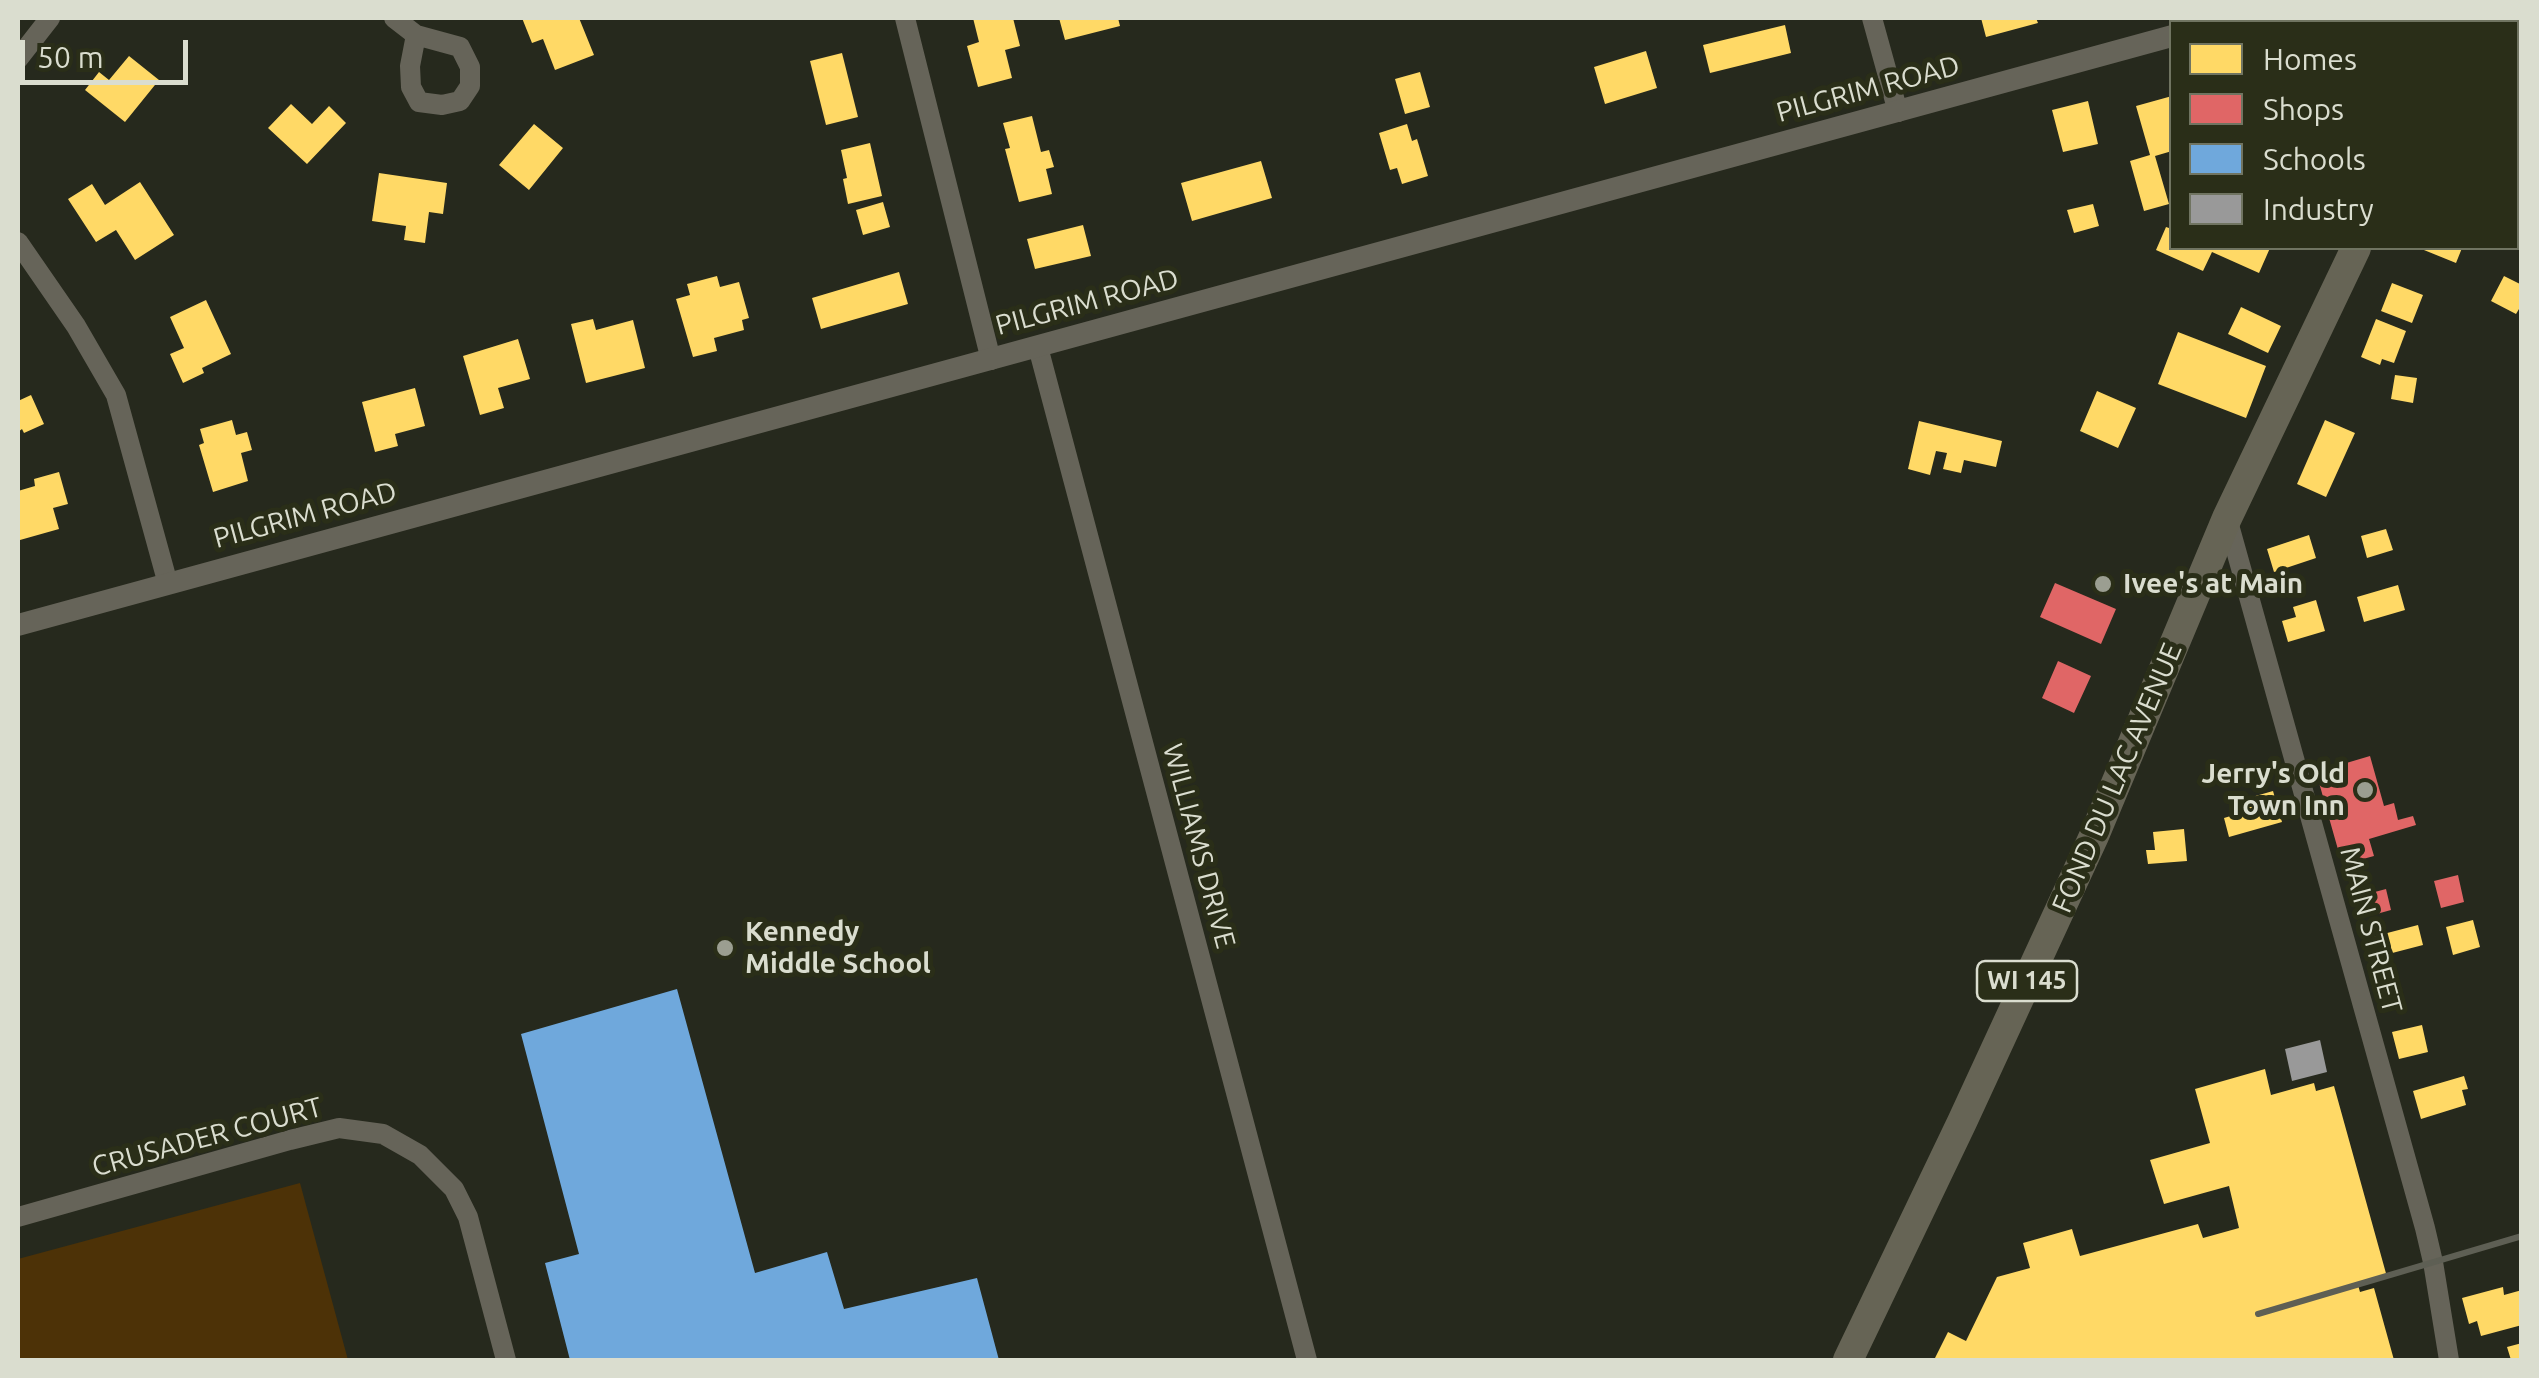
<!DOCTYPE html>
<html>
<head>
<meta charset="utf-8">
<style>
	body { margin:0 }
	#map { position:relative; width:2539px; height:1378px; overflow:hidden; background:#26291d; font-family:Ubuntu,sans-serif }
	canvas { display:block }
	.frame { position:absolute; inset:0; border:20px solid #daddcf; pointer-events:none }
	.legend { position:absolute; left:2169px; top:20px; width:350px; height:230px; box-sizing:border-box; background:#2a2e18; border:2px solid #707461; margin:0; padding:12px 18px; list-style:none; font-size:30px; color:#daddcf }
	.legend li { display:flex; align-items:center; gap:20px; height:50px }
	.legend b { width:50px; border:2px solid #707461 }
	.scale { position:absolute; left:20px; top:40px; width:168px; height:45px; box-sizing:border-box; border:5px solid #daddcf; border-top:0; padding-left:12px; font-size:30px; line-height:35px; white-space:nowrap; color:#daddcf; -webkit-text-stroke:8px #2a2e18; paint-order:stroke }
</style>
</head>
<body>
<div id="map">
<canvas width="2539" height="1378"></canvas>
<div class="frame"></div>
<ul class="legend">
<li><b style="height:28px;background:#ffd966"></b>Homes</li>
<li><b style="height:28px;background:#e06666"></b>Shops</li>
<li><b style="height:28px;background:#6fa8dc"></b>Schools</li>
<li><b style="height:28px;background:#999"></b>Industry</li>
</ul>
<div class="scale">50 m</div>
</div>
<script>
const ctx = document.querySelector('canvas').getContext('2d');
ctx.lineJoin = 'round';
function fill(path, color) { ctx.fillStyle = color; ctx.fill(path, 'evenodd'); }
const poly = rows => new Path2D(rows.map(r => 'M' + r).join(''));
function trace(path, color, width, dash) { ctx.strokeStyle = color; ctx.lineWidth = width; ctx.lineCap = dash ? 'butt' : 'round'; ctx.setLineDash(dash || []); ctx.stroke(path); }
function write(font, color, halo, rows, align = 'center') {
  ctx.font = font + ' Ubuntu,sans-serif'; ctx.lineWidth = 10; ctx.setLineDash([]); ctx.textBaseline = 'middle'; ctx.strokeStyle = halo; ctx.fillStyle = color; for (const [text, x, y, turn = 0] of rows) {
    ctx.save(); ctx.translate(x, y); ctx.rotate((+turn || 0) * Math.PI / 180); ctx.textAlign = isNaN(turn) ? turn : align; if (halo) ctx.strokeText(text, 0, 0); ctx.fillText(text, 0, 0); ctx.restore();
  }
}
fill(poly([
	[300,1183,348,1360,18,1360,18,1259]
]), '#4d3207');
fill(poly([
	[522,18,579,18,594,55,555,70,543,39,532,43],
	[973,18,1013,18,1020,46,1005,50,1012,78,978,87,967,46,979,42],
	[1059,18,1118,18,1120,26,1065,40],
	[1981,18,2036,18,2038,23,1986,37],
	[1785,25,1791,53,1710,73,1703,45],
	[1646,51,1657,88,1605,104,1594,67],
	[842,53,858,117,826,125,810,61],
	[129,56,159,80,125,122,85,90,99,72,109,80],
	[1420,72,1430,107,1405,114,1395,79],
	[2172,96,2172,151,2155,156,2169,204,2144,211,2130,161,2150,155,2136,106],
	[2088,101,2098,144,2063,152,2052,110],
	[291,104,312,124,329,106,346,123,307,164,268,128],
	[1032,116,1041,152,1049,150,1054,167,1046,169,1052,194,1019,202,1005,149,1010,148,1003,123],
	[534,124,563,148,529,190,499,165],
	[1407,124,1412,141,1417,139,1428,176,1402,184,1397,168,1390,170,1379,133],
	[870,143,882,196,848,204,843,179,847,178,841,150],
	[1261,161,1272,198,1192,221,1181,183],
	[379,173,447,183,443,214,429,212,425,243,404,240,406,226,372,221],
	[140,182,174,235,135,260,116,230,96,242,68,199,92,184,105,205],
	[883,202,890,227,863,235,856,210],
	[2093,204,2099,226,2074,233,2067,210],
	[1083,225,1091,256,1035,269,1027,239],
	[2166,227,2172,229,2172,248,2270,248,2259,273,2212,252,2203,271,2156,250],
	[2419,248,2462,248,2456,263],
	[899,272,908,304,821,329,812,298],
	[717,276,720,287,739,282,749,318,742,320,744,330,714,338,717,351,693,357,676,299,690,295,687,284],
	[2504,276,2522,285,2522,304,2516,314,2491,301],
	[2392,283,2423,295,2412,323,2381,311],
	[206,300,231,354,202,368,204,373,183,383,170,354,184,348,170,317],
	[2241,307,2281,326,2268,353,2228,334],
	[593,319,596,330,633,320,645,368,586,383,571,324],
	[2376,319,2406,331,2394,363,2382,359,2380,365,2361,357],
	[2178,332,2266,366,2246,418,2158,384],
	[518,339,530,379,498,388,504,408,480,415,463,356],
	[2395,375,2417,378,2413,403,2391,399],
	[415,388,425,426,395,434,398,446,375,452,362,402],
	[2097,391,2136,408,2118,448,2080,431],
	[31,395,44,424,24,433,22,429,18,432,18,401],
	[232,420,236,435,247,432,252,450,241,453,248,481,213,492,199,445,204,443,200,429],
	[2325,420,2355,433,2326,497,2297,484],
	[1919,421,2002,441,1996,467,1964,460,1961,473,1943,469,1947,453,1936,451,1930,475,1908,469],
	[59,472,68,504,53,508,59,529,20,540,18,531,18,491,35,486,34,479],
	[2386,529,2393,550,2367,558,2361,536],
	[2309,535,2316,558,2274,572,2267,549],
	[2398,585,2405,610,2364,622,2357,597],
	[2316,600,2325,631,2288,642,2282,621,2296,617,2293,607],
	[2273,791,2282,822,2229,837,2224,818,2234,815,2231,803],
	[2184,829,2187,861,2148,864,2146,850,2155,850,2153,832],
	[2473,920,2480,947,2453,955,2446,927],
	[2418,925,2423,945,2373,958,2368,938],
	[2422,1025,2428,1052,2399,1059,2392,1032],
	[2265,1069,2271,1095,2314,1083,2316,1091,2334,1086,2387,1277,2358,1285,2360,1292,2374,1288,2394,1360,1934,1360,1948,1332,1966,1341,1997,1277,2030,1268,2023,1243,2072,1229,2080,1256,2198,1224,2203,1238,2239,1228,2229,1186,2164,1204,2150,1160,2210,1143,2195,1089],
	[2464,1076,2468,1089,2462,1090,2466,1105,2421,1119,2413,1091],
	[2503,1287,2504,1295,2522,1290,2522,1325,2481,1336,2477,1321,2469,1324,2462,1298],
	[2522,1343,2522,1360,2511,1360,2507,1347]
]), '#ffd966');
fill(poly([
	[2055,583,2116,609,2101,644,2040,617],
	[2058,661,2091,676,2074,713,2042,698],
	[2370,756,2384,806,2394,803,2398,820,2413,816,2416,825,2369,839,2374,856,2352,862,2349,850,2339,853,2316,772],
	[2458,875,2464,902,2441,908,2434,881],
	[2386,889,2391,910,2362,918,2356,897]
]), '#e06666');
fill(poly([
	[677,989,755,1273,827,1252,844,1309,977,1278,999,1360,570,1360,545,1263,579,1254,521,1034]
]), '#6fa8dc');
fill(poly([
	[2320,1040,2327,1072,2292,1081,2285,1049]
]), '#999');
trace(poly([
	[394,18,416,35,460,47,470,67,470,86,460,101,442,105,419,102,411,87,410,66,416,35],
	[905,18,991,360],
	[1872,18,1898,112],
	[18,59,50,18],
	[18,242,76,326,116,395,168,584],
	[1038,347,1307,1360],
	[2227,518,2425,1228,2433,1262,2449,1360],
	[18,1217,290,1140,339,1128,383,1134,420,1155,454,1189,468,1217,506,1360]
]), '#666459', 20);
trace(poly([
	[2218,22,2236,18],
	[18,625,2172,36]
]), '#666459', 22);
trace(poly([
	[2458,22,2460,18],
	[1848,1360,1962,1122,2094,836,2227,518,2356,248]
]), '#666455', 30);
trace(poly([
	[2258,1314,2522,1236]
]), '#5e5f54', 6);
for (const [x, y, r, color] of [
	[2103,584,10,"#9b9e91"],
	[2365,790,10,"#9b9e91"],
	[725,948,10,"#9b9e91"]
]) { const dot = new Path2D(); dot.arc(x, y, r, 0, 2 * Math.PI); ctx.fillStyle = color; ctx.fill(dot); trace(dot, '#2a2e18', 4); }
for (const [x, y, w] of [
	[2027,981,100]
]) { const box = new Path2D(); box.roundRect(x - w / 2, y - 20, w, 40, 8); ctx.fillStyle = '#2a2e18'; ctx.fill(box); trace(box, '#daddcf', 2.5); }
write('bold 25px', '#daddcf', null, [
	["WI 145",2027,981]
]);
write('28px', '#daddcf', '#2a2e18', [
	["PILGRIM ROAD",1868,89,-15],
	["PILGRIM ROAD",1087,302,-15],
	["PILGRIM ROAD",305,515,-15],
	["FOND DU LAC AVENUE",2117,778,-67],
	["WILLIAMS DRIVE",1199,846,75],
	["MAIN STREET",2371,930,75],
	["CRUSADER COURT",207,1137,-15]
]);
write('bold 28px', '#daddcf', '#2a2e18', [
	["Ivee's at Main",2123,584],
	["Jerry's Old",2345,774,"right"],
	["Town Inn",2345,806,"right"],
	["Kennedy",745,932],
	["Middle School",745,964]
], 'left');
</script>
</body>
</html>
